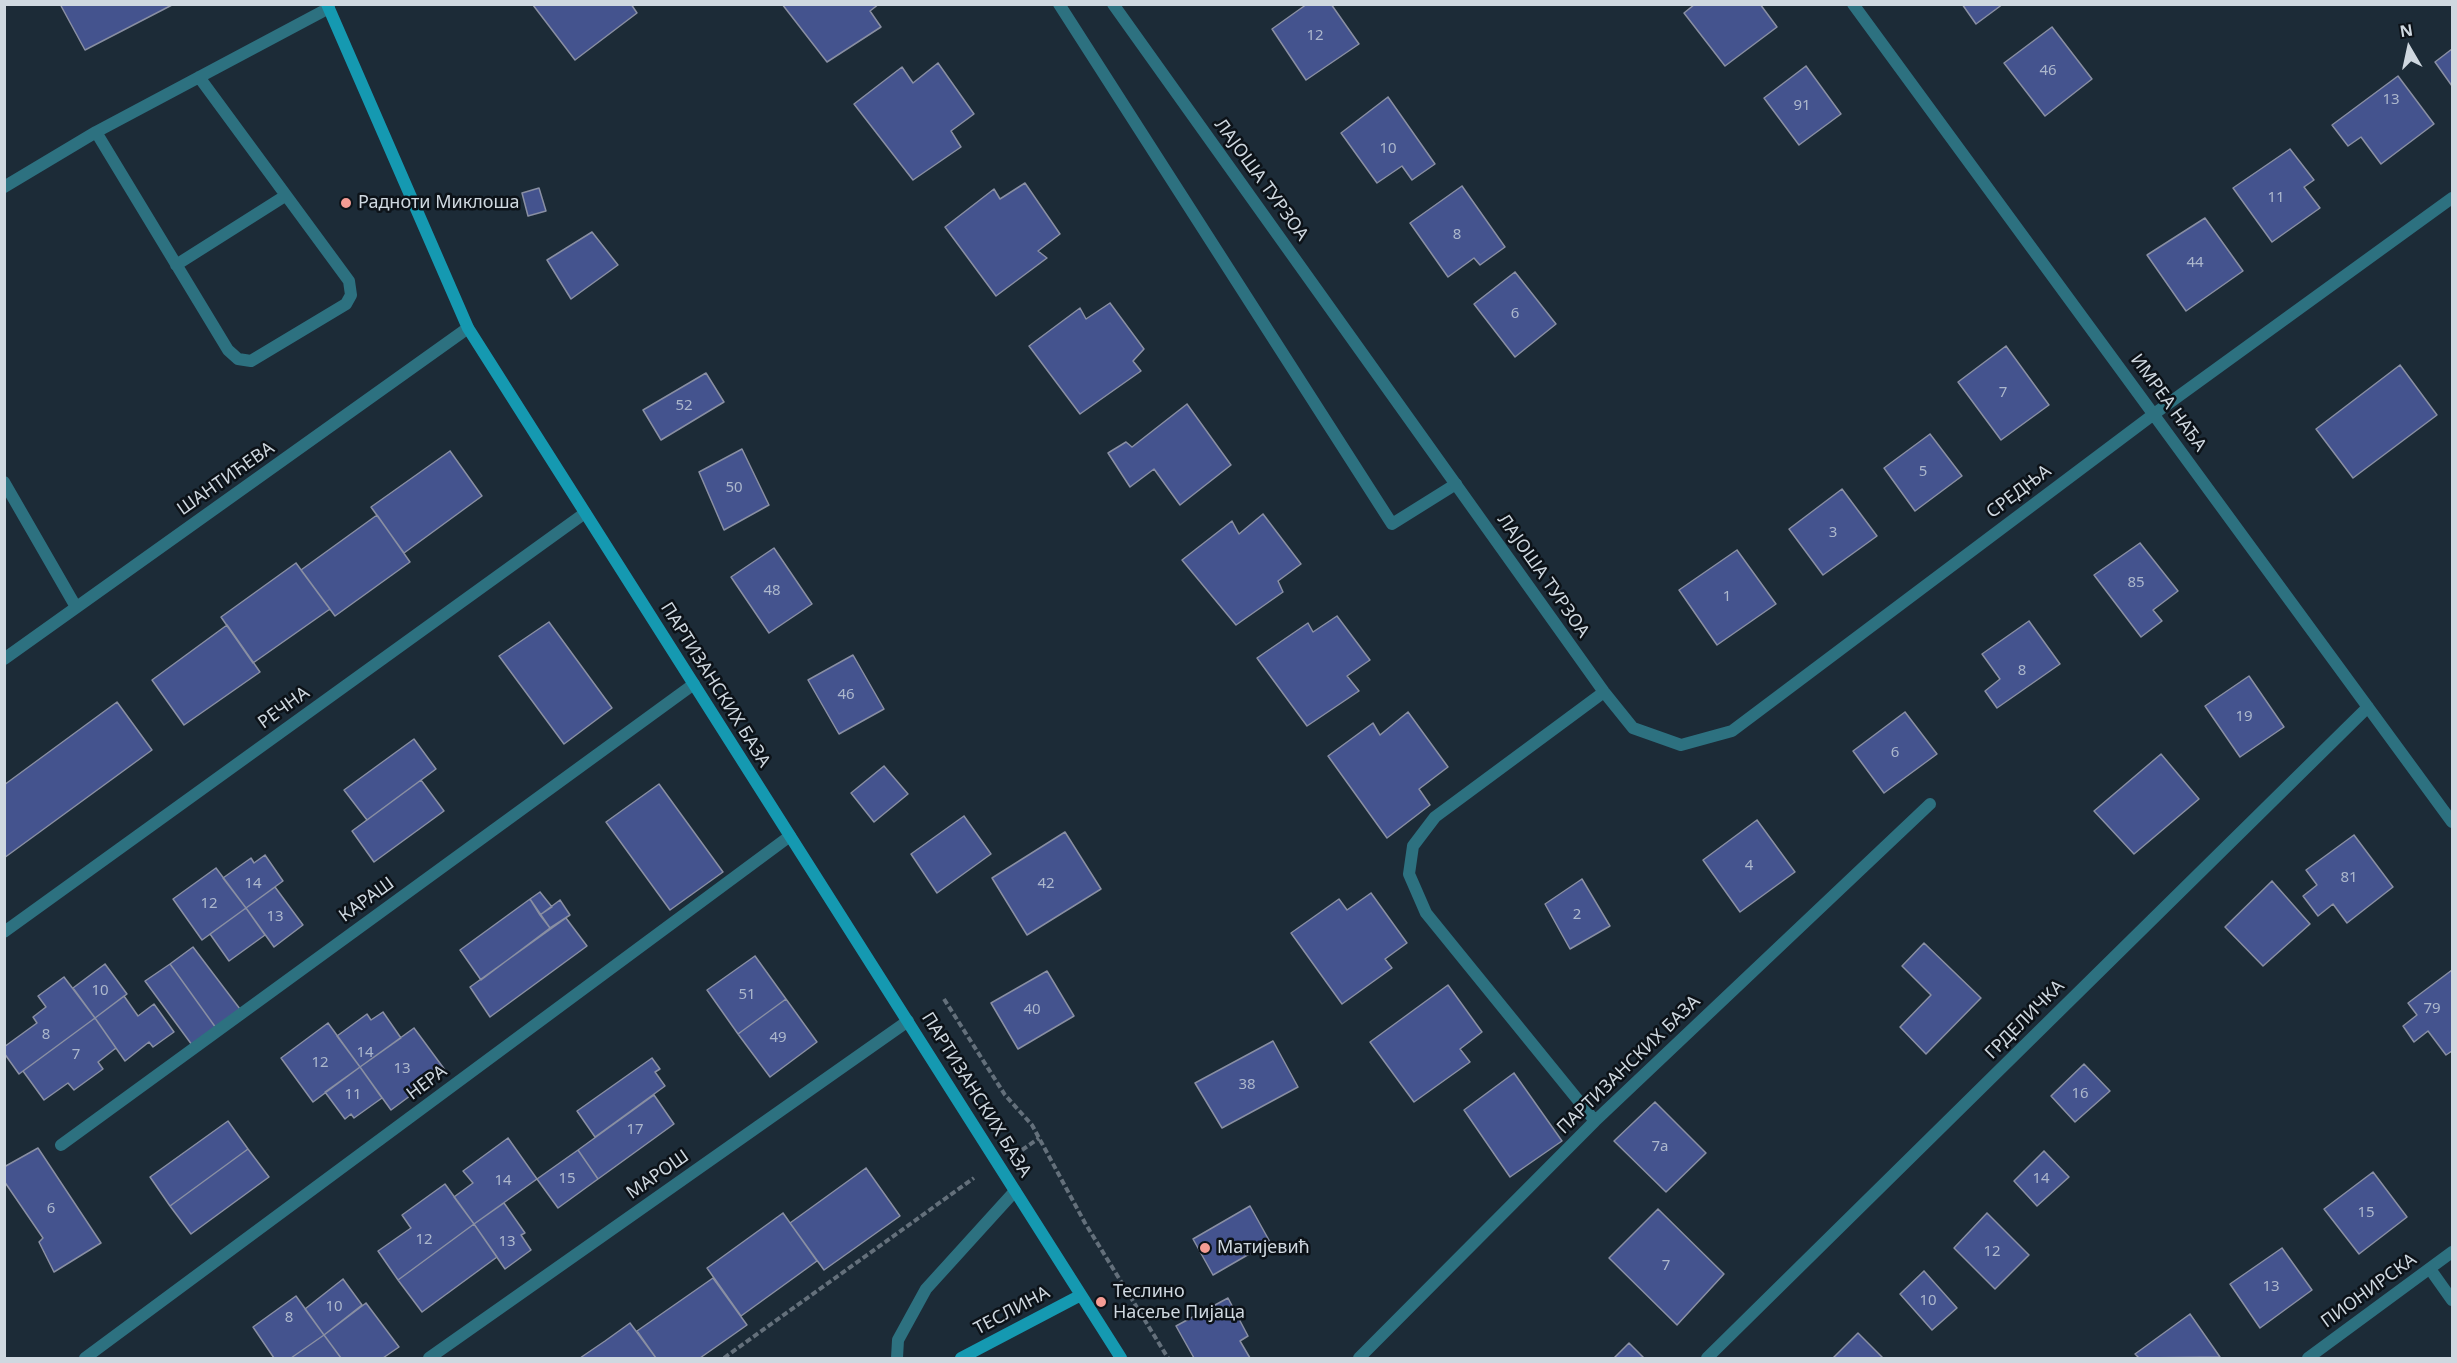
<!DOCTYPE html>
<html>
<head>
<meta charset="utf-8">
<style>
	body { margin:0 }
	#map { position:relative; width:2457px; height:1363px; overflow:hidden; background:#1c2b37; font-family:"Noto Sans",sans-serif }
	canvas { display:block }
	.frame { position:absolute; inset:0; border:6px solid #cfd8e0; pointer-events:none }
	.north { position:absolute; left:2379px; top:18px; width:60px; height:60px; -webkit-text-stroke:4px #0c1218; paint-order:stroke; rotate:351deg; font-size:16px; font-weight:700; line-height:24px; text-align:center; color:#cfd8e0 }
	.north::after { content:''; display:block; margin:auto; width:21px; height:27px; background:#cfd8e0; clip-path:polygon(50% 0,100% 100%,50% 72%,0 100%) }
</style>
</head>
<body>
<div id="map">
<canvas width="2457" height="1363"></canvas>
<div class="frame"></div>
<div class="north">N</div>
</div>
<script>
const ctx = document.querySelector('canvas').getContext('2d');
ctx.lineJoin = 'round';
function fill(path, color) { ctx.fillStyle = color; ctx.fill(path, 'evenodd'); }
const poly = rows => new Path2D(rows.map(r => 'M' + r).join(''));
function trace(path, color, width, dash) { ctx.strokeStyle = color; ctx.lineWidth = width; ctx.lineCap = dash ? 'butt' : 'round'; ctx.setLineDash(dash || []); ctx.stroke(path); }
function write(font, color, halo, rows, align = 'center') {
  ctx.font = font + ' "Noto Sans",sans-serif'; ctx.lineWidth = 5; ctx.setLineDash([]); ctx.textBaseline = 'middle'; ctx.strokeStyle = halo; ctx.fillStyle = color; for (const [text, x, y, turn = 0] of rows) {
    ctx.save(); ctx.translate(x, y); ctx.rotate((+turn || 0) * Math.PI / 180); ctx.textAlign = isNaN(turn) ? turn : align; if (halo) ctx.strokeText(text, 0, 0); ctx.fillText(text, 0, 0); ctx.restore();
  }
}
const building = poly([
	[60,4,172,4,172,5,85,50,60,4],
	[631,4,637,13,575,60,533,5,631,4],
	[782,4,879,4,870,11,881,27,827,62,782,4],
	[1307,4,1331,4,1359,44,1306,80,1272,29,1307,4],
	[1695,4,1760,4,1777,27,1725,66,1684,13,1695,4],
	[1962,4,2003,4,1976,24,1962,4],
	[2052,27,2092,79,2045,116,2004,63,2052,27],
	[2452,49,2452,86,2435,62,2452,49],
	[938,63,974,114,951,131,961,147,913,180,854,104,902,67,913,83,938,63],
	[1806,66,1841,114,1799,145,1764,98,1806,66],
	[2398,76,2434,124,2381,164,2361,137,2348,146,2332,125,2398,76],
	[1388,97,1435,164,1412,180,1402,166,1377,183,1341,133,1388,97],
	[2290,149,2314,180,2304,187,2320,208,2272,242,2233,188,2290,149],
	[1025,183,1060,234,1038,251,1047,258,996,296,945,227,994,189,1000,199,1025,183],
	[1462,186,1505,247,1480,265,1474,258,1448,277,1410,223,1462,186],
	[539,188,546,211,528,216,522,193,539,188],
	[2205,218,2243,271,2186,311,2147,255,2205,218],
	[592,232,618,265,571,299,547,260,592,232],
	[1515,272,1556,324,1515,357,1474,304,1515,272],
	[1110,303,1144,349,1133,361,1141,371,1080,414,1029,346,1080,308,1086,319,1110,303],
	[2006,346,2049,405,2001,440,1958,382,2006,346],
	[2400,365,2437,415,2353,478,2316,429,2400,365],
	[706,373,724,402,661,440,643,410,706,373],
	[1187,404,1231,465,1180,505,1154,469,1130,487,1108,453,1126,442,1132,447,1187,404],
	[1930,434,1962,476,1915,511,1884,468,1930,434],
	[742,449,769,505,724,530,699,472,742,449],
	[450,451,482,496,404,553,371,507,450,451],
	[1842,489,1877,536,1823,575,1789,529,1842,489],
	[1263,514,1301,564,1278,581,1283,592,1236,625,1182,560,1232,521,1239,534,1263,514],
	[377,515,410,562,335,616,301,570,377,515],
	[2140,543,2178,591,2153,610,2162,621,2141,637,2094,575,2140,543],
	[774,548,812,604,769,633,731,577,774,548],
	[1737,550,1776,604,1717,645,1679,590,1737,550],
	[296,563,330,609,253,663,221,617,296,563],
	[1337,616,1370,660,1347,676,1359,691,1307,726,1257,658,1308,623,1313,632,1337,616],
	[2029,621,2060,664,1997,708,1985,691,2000,679,1982,654,2029,621],
	[549,622,612,708,564,744,499,656,549,622],
	[227,625,260,672,184,725,152,680,227,625],
	[853,655,884,709,839,734,808,680,853,655],
	[2249,676,2284,727,2240,757,2205,706,2249,676],
	[117,702,152,750,4,858,4,785,117,702],
	[1408,712,1448,767,1419,789,1430,805,1387,838,1328,756,1373,723,1380,735,1408,712],
	[1905,712,1937,754,1884,793,1853,751,1905,712],
	[414,739,436,769,367,820,344,790,414,739],
	[2161,754,2199,799,2134,854,2094,811,2161,754],
	[884,766,908,794,874,822,851,793,884,766],
	[421,780,444,811,374,862,352,831,421,780],
	[659,784,723,872,670,910,606,822,659,784],
	[964,816,991,854,937,893,911,854,964,816],
	[1757,820,1795,872,1740,912,1703,860,1757,820],
	[1065,832,1101,889,1027,935,992,878,1065,832],
	[2354,835,2393,887,2347,923,2333,904,2318,916,2303,896,2317,885,2306,870,2354,835],
	[265,855,283,881,246,908,223,878,251,858,254,863,265,855],
	[216,868,246,908,202,940,173,899,216,868],
	[1582,879,1610,926,1570,949,1545,904,1582,879],
	[2272,881,2310,924,2263,966,2225,927,2272,881],
	[275,887,303,925,274,947,246,908,275,887],
	[540,892,552,907,540,915,530,899,540,892],
	[1371,893,1407,943,1385,959,1392,968,1342,1004,1291,933,1339,899,1347,910,1371,893],
	[530,899,550,928,481,980,460,950,530,899],
	[560,900,570,915,550,928,540,915,560,900],
	[246,908,265,935,229,961,210,934,246,908],
	[566,918,587,946,490,1017,470,987,566,918],
	[1924,943,1981,998,1926,1054,1900,1027,1931,995,1902,966,1924,943],
	[193,947,240,1009,216,1028,170,964,193,947],
	[755,956,786,999,738,1034,707,990,755,956],
	[105,964,127,994,95,1018,73,988,105,964],
	[170,964,216,1028,192,1045,145,981,170,964],
	[2452,970,2452,1051,2446,1055,2428,1031,2414,1042,2403,1026,2417,1015,2408,1003,2452,970],
	[1047,971,1074,1016,1018,1049,991,1003,1047,971],
	[64,977,95,1018,19,1074,4,1053,4,1047,37,1023,33,1017,46,1007,38,996,64,977],
	[1448,985,1482,1032,1460,1049,1470,1062,1414,1102,1370,1042,1448,985],
	[124,996,138,1016,154,1004,174,1032,153,1047,149,1042,125,1061,95,1018,124,996],
	[786,999,817,1042,770,1077,738,1034,786,999],
	[383,1012,401,1038,360,1067,337,1036,367,1014,371,1020,383,1012],
	[95,1018,116,1048,98,1062,103,1069,74,1090,68,1083,44,1100,23,1071,95,1018],
	[328,1023,360,1067,313,1102,281,1058,328,1023],
	[414,1028,445,1070,391,1110,360,1067,414,1028],
	[1273,1041,1298,1087,1222,1128,1195,1083,1273,1041],
	[652,1058,660,1069,655,1072,665,1086,595,1137,577,1111,652,1058],
	[2084,1064,2110,1091,2075,1122,2051,1096,2084,1064],
	[360,1067,382,1098,354,1118,351,1114,345,1119,325,1092,360,1067],
	[1514,1073,1562,1141,1510,1177,1464,1110,1514,1073],
	[654,1095,674,1124,598,1179,578,1150,654,1095],
	[1655,1102,1706,1153,1666,1192,1614,1141,1655,1102],
	[228,1121,248,1149,170,1206,150,1177,228,1121],
	[508,1138,537,1179,474,1224,454,1197,473,1183,463,1171,508,1138],
	[38,1148,101,1243,54,1272,39,1242,43,1238,4,1181,4,1167,38,1148],
	[248,1149,269,1177,191,1234,170,1206,248,1149],
	[578,1150,598,1179,558,1208,537,1179,578,1150],
	[2044,1151,2069,1177,2037,1206,2014,1181,2044,1151],
	[866,1168,900,1216,824,1270,790,1223,866,1168],
	[2373,1172,2407,1217,2359,1254,2324,1209,2373,1172],
	[445,1184,474,1224,398,1280,378,1251,411,1228,402,1215,445,1184],
	[504,1203,525,1233,521,1235,531,1250,505,1269,474,1224,504,1203],
	[1250,1206,1270,1242,1213,1275,1193,1239,1250,1206],
	[1658,1209,1724,1274,1677,1325,1609,1258,1658,1209],
	[783,1213,817,1261,741,1316,707,1268,783,1213],
	[1987,1213,2029,1255,1995,1289,1954,1248,1987,1213],
	[474,1224,497,1257,422,1312,398,1280,474,1224],
	[2282,1248,2312,1290,2260,1328,2230,1284,2282,1248],
	[1924,1271,1957,1308,1932,1330,1900,1294,1924,1271],
	[713,1278,747,1325,700,1358,656,1358,637,1331,713,1278],
	[343,1279,362,1305,324,1335,305,1309,343,1279],
	[296,1296,324,1335,291,1358,274,1358,253,1327,296,1296],
	[1228,1298,1248,1336,1240,1341,1250,1358,1194,1358,1176,1326,1228,1298],
	[366,1303,399,1347,383,1358,341,1358,324,1335,366,1303],
	[2190,1314,2220,1357,2139,1358,2135,1354,2190,1314],
	[630,1323,656,1358,580,1358,605,1341,630,1323],
	[1858,1333,1883,1358,1833,1358,1858,1333],
	[324,1335,341,1358,291,1358,324,1335],
	[1629,1343,1644,1358,1614,1358,1629,1343]
]);
fill(building, '#44538e');
trace(building, '#898fa3', 1.5);
trace(poly([
	[944,999,1005,1095,1032,1125,1085,1223,1168,1358],
	[1022,1150,1039,1138],
	[724,1358,974,1178]
]), '#64707b', 4, [6, 3]);
trace(poly([
	[1059,4,1392,524,1456,484],
	[96,132,228,350,238,359,251,361,346,304,351,295,349,281,199,77],
	[4,187,96,132,329,8],
	[176,265,285,196],
	[2430,1269,2452,1300],
	[897,1358,898,1340,926,1289,1015,1191]
]), '#2d7180', 12);
trace(poly([
	[1113,4,1604,692,1633,728,1681,745,1732,731,2154,414,2452,198],
	[1853,4,2452,822],
	[4,482,76,607],
	[4,659,468,328],
	[4,932,585,513],
	[1595,1121,1426,913,1409,874,1413,846,1435,817,1604,692],
	[61,1145,694,684],
	[85,1358,790,836],
	[429,1358,908,1021],
	[1359,1358,1595,1121,1930,804],
	[1707,1358,2368,707],
	[2308,1358,2452,1252]
]), '#2d7180', 12);
trace(poly([
	[327,4,468,328,1121,1358],
	[961,1358,1081,1295]
]), '#1599b1', 12);
for (const [x, y, r, color] of [
	[346,203,6,"#f59c94"],
	[1205,1248,6,"#f59c94"],
	[1101,1302,6,"#f59c94"]
]) { const dot = new Path2D(); dot.arc(x, y, r, 0, 2 * Math.PI); ctx.fillStyle = color; ctx.fill(dot); trace(dot, '#0c1218', 2); }
write('15px', '#acb7cc', null, [
	["12",1315,36],
	["46",2048,71],
	["13",2391,100],
	["91",1802,106],
	["10",1388,149],
	["11",2276,198],
	["8",1457,235],
	["44",2195,263],
	["6",1515,314],
	["7",2003,393],
	["52",684,406],
	["5",1923,472],
	["50",734,488],
	["3",1833,533],
	["85",2136,583],
	["48",772,591],
	["1",1727,597],
	["8",2022,671],
	["46",846,695],
	["19",2244,717],
	["6",1895,753],
	["4",1749,866],
	["81",2349,878],
	["14",253,884],
	["42",1046,884],
	["12",209,904],
	["2",1577,915],
	["13",275,917],
	["10",100,991],
	["51",747,995],
	["79",2432,1009],
	["40",1032,1010],
	["8",46,1035],
	["49",778,1038],
	["14",365,1053],
	["7",76,1055],
	["12",320,1063],
	["13",402,1069],
	["38",1247,1085],
	["16",2080,1094],
	["11",353,1095],
	["17",635,1130],
	["7a",1660,1147],
	["15",567,1179],
	["14",2041,1179],
	["14",503,1181],
	["6",51,1209],
	["15",2366,1213],
	["12",424,1240],
	["13",507,1242],
	["12",1992,1252],
	["7",1666,1266],
	["13",2271,1287],
	["10",1928,1301],
	["10",334,1307],
	["8",289,1318]
]);
write('18px', '#cfd8e0', '#0c1218', [
	["ЛАЈОША ТУРЗОА",1261,180,54],
	["ИМРЕА НАЂА",2168,403,54],
	["ШАНТИЋЕВА",226,479,-35],
	["СРЕДЊА",2019,492,-37],
	["ЛАЈОША ТУРЗОА",1543,576,55],
	["ПАРТИЗАНСКИХ БАЗА",715,685,58],
	["РЕЧНА",284,708,-36],
	["КАРАШ",367,900,-36],
	["ГРДЕЛИЧКА",2025,1020,-45],
	["ПАРТИЗАНСКИХ БАЗА",1629,1065,-44],
	["НЕРА",427,1083,-37],
	["ПАРТИЗАНСКИХ БАЗА",976,1095,58],
	["МАРОШ",658,1175,-35],
	["ПИОНИРСКА",2369,1291,-36],
	["ТЕСЛИНА",1012,1311,-28]
]);
write('18px', '#cfd8e0', '#0c1218', [
	["Радноти Миклоша",358,203],
	["Матијевић",1217,1248],
	["Теслино",1113,1292],
	["Насеље Пијаца",1113,1313]
], 'left');
</script>
</body>
</html>
